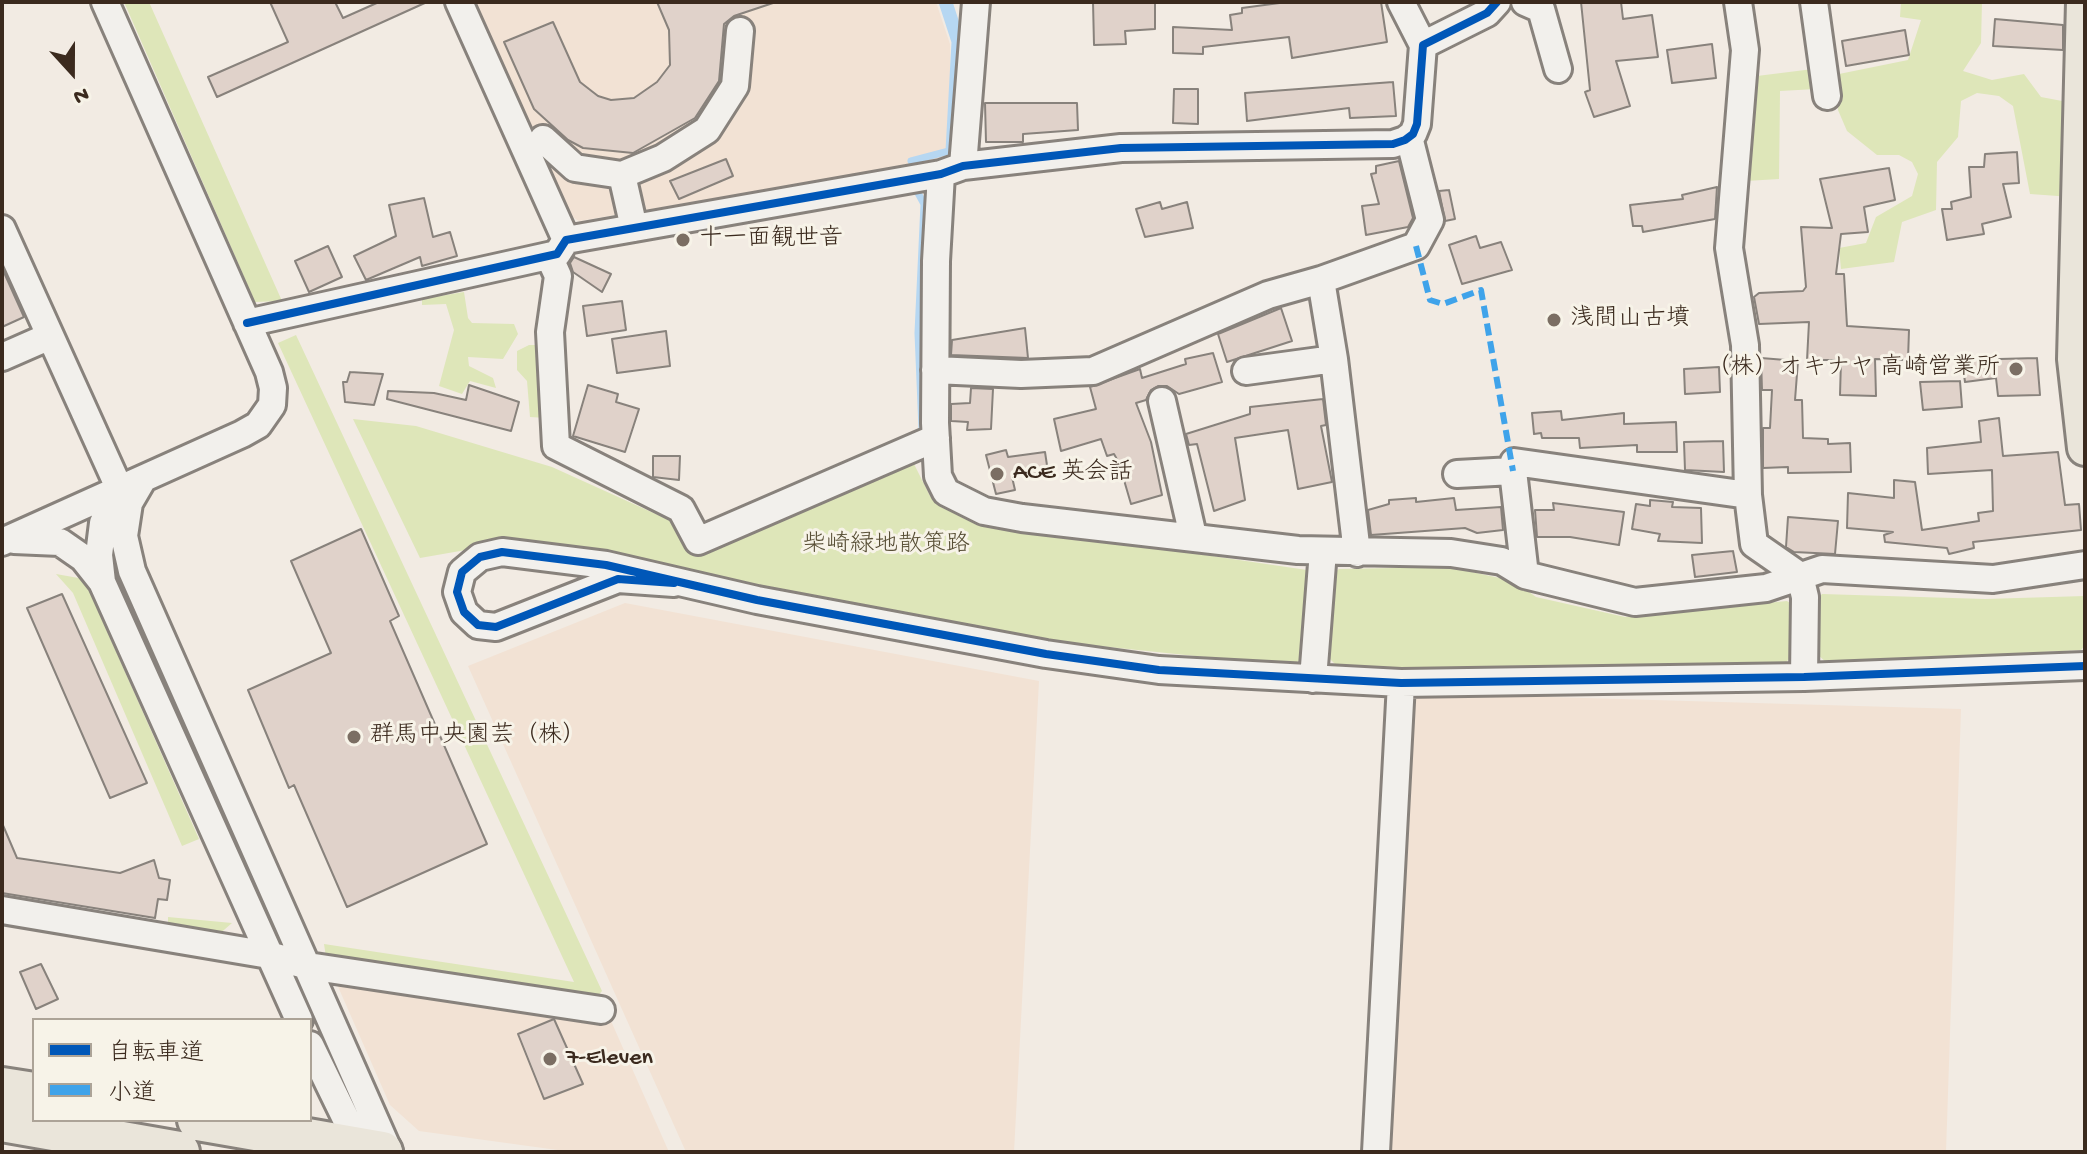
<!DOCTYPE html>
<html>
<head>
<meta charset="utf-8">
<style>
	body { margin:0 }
	#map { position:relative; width:2087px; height:1154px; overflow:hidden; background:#f2ebe3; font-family:"Gochi Hand","Klee One",sans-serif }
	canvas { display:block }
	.frame { position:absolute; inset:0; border:4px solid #3b2a1e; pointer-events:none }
	.legend { position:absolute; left:32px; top:1018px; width:280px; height:104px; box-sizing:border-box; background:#f7f3e8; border:2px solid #aca397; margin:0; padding:10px 14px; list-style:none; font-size:24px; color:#3b2a1e }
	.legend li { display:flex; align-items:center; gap:16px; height:40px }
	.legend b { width:40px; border:2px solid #aca397 }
	.north { position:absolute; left:32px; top:32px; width:80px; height:80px; -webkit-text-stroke:6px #f7f3e8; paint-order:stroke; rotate:159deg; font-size:22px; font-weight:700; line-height:32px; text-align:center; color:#3b2a1e }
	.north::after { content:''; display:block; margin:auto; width:28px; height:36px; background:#3b2a1e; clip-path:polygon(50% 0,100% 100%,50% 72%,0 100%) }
</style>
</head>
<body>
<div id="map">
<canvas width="2087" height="1154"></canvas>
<div class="frame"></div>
<ul class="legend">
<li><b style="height:10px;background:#0057b8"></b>自転車道</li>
<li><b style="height:10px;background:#3fa3ea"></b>小道</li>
</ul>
<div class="north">N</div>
</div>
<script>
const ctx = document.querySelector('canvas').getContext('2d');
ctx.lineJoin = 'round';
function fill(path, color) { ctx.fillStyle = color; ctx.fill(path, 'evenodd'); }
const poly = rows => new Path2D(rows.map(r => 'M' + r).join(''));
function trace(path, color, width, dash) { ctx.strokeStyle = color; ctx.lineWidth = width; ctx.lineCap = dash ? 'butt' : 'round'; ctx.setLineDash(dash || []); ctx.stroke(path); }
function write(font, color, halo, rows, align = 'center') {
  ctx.font = font + ' "Gochi Hand","Klee One",sans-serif'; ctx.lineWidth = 6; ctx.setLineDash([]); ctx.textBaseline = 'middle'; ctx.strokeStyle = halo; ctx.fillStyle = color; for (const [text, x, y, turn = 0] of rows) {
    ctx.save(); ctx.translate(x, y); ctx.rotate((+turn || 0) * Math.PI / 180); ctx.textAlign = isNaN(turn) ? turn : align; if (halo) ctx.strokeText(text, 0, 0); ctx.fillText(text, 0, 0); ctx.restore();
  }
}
fill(poly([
	[471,2,936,2,950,44,953,154,943,160,579,221,564,212],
	[625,603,1039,681,1014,1152,686,1152,468,666],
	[1414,693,1961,709,1946,1152,1390,1152],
	[336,982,611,1021,669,1152,572,1152,419,1131,390,1105]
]), '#f2e2d4');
fill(poly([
	[124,2,149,2,282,301,255,302],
	[1901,2,1982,2,1981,43,1963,71,1992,80,2024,74,2041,97,2078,104,2072,197,2030,194,2013,106,1999,96,1977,93,1961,101,1958,137,1937,162,1936,210,1902,222,1894,262,1841,269,1839,248,1866,243,1876,217,1912,196,1918,174,1912,162,1899,155,1877,155,1847,131,1838,110,1839,74,1908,60,1921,20,1900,17],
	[1813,69,1816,89,1780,91,1779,179,1746,181,1749,77],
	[464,292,468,318,472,323,514,324,518,334,503,359,468,357,469,366,493,378,496,388,470,381,462,394,439,386,454,330,446,304,422,305,422,299],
	[296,335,602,991,597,997,326,957,324,944,574,982,278,343],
	[529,345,546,345,546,418,530,417,527,381,517,370,517,351],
	[353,419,416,426,552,467,669,520,681,531,695,557,913,462,930,496,974,521,1307,570,1304,657,1291,666,1032,639,500,544,420,558],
	[1448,567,1514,581,1536,597,1625,617,1787,601,1793,605,1795,653,1783,665,1413,673,1337,666,1328,657,1332,574,1339,569],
	[56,574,84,579,199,839,182,846,73,593],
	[1822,594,1985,599,2085,596,2085,645,2081,650,1827,663,1818,655,1813,604],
	[168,917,232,923,217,936,168,930]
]), '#dee6b9');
trace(poly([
	[949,2,962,42],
	[911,161,949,151,955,42,942,2],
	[918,193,924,204,918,333,922,429]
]), '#b6d7f2', 7);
const building = poly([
	[270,2,335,2,343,18,379,2,427,2,217,97,208,77,288,42,270,2],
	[657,2,776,2,734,16,724,24,719,81,695,118,633,153,583,148,568,140,534,109,504,42,553,22,580,82,598,96,611,100,634,98,657,82,670,65,669,30,657,2],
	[1093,2,1155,2,1155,29,1125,31,1126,44,1094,45,1093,2],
	[1287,2,1381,2,1387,42,1292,58,1289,37,1203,47,1203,54,1173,53,1173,27,1232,30,1230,15,1242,13,1242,8,1287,2],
	[1581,2,1621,2,1623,19,1652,15,1658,57,1616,61,1630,106,1594,117,1585,92,1590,90,1581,2],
	[1995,19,2063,25,2063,50,1993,46,1995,19],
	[1905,30,1909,55,1846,66,1842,41,1905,30],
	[1712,44,1716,78,1672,83,1667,50,1712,44],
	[1393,82,1396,116,1350,118,1349,108,1247,121,1245,93,1393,82],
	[1174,89,1198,89,1198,124,1173,123,1174,89],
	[985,103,1077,103,1078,130,1023,134,1023,142,986,142,985,103],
	[2017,152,2019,183,2003,184,2011,217,1982,224,1984,234,1947,240,1942,209,1952,209,1951,202,1971,197,1969,167,1984,167,1985,154,2017,152],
	[726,159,733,176,679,199,670,181,726,159],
	[1399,161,1413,218,1408,227,1366,235,1362,206,1379,204,1371,174,1376,173,1376,166,1399,161],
	[1889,168,1895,200,1864,207,1868,232,1841,234,1836,274,1844,274,1847,326,1909,330,1908,360,1875,359,1876,396,1840,395,1841,360,1807,360,1809,322,1759,324,1754,297,1759,293,1803,291,1806,287,1801,227,1832,228,1820,179,1889,168],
	[1717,187,1715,219,1643,232,1642,226,1633,226,1630,205,1683,199,1682,195,1717,187],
	[1449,190,1455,219,1445,221,1439,191,1449,190],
	[424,198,433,237,450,232,457,256,422,266,420,257,366,280,354,256,396,236,389,205,424,198],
	[1160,202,1162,209,1187,202,1193,228,1145,237,1136,209,1160,202],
	[1476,236,1480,248,1501,242,1512,270,1462,284,1449,245,1476,236],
	[328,246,342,277,309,292,295,261,328,246],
	[574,257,611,274,602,292,573,272,570,263,574,257],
	[2,268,24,317,2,327,2,268],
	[622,301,626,330,587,336,583,306,622,301],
	[1281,308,1292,341,1227,362,1218,334,1281,308],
	[1025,328,1028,358,951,355,952,340,1025,328],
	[666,331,670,366,617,373,612,339,666,331],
	[1213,353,1222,382,1179,394,1167,386,1158,386,1151,390,1146,400,1136,403,1151,442,1162,495,1131,504,1119,463,1114,454,1107,456,1101,439,1061,451,1054,419,1096,409,1090,387,1140,369,1142,378,1186,364,1185,359,1213,353],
	[1761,358,1798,361,1795,400,1802,400,1803,438,1828,439,1828,444,1850,443,1851,472,1788,473,1788,467,1763,468,1763,428,1770,428,1772,390,1762,390,1761,358],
	[2037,358,2040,395,1998,396,1996,378,1965,382,1962,360,2037,358],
	[1719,367,1720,392,1685,394,1684,369,1719,367],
	[350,372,383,374,374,405,345,402,343,382,347,382,350,372],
	[1960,381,1962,407,1923,410,1920,382,1960,381],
	[469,385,519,402,511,431,387,399,388,391,434,393,466,400,469,385],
	[588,385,618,394,616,402,639,409,625,452,573,436,588,385],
	[971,388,993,389,991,429,967,430,968,422,951,421,951,404,970,403,971,388],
	[1323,399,1326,425,1321,426,1332,482,1298,489,1288,430,1235,438,1245,500,1214,511,1197,444,1189,445,1186,434,1250,414,1250,407,1323,399],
	[1561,411,1562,420,1624,413,1624,424,1676,422,1677,452,1637,452,1637,445,1580,448,1579,438,1542,438,1541,433,1534,434,1532,413,1561,411],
	[1999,418,2003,456,2058,452,2065,505,2079,504,2081,530,1973,542,1974,548,1949,554,1947,548,1885,542,1884,535,1893,532,1847,528,1848,493,1894,498,1894,480,1915,482,1922,530,1979,521,1978,513,1993,511,1992,470,1928,474,1927,448,1981,442,1979,421,1999,418],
	[1723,441,1724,472,1685,470,1684,442,1723,441],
	[1006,450,1008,457,1045,452,1048,472,1012,477,1015,490,996,494,986,455,1006,450],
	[653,456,680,456,679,480,653,477,653,456],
	[1416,498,1416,502,1454,498,1456,510,1501,507,1503,530,1477,533,1465,528,1371,535,1368,510,1389,504,1389,500,1416,498],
	[1650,500,1673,502,1672,507,1701,508,1702,543,1658,541,1660,534,1632,529,1636,504,1650,506,1650,500],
	[1553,503,1624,512,1619,545,1570,537,1537,537,1535,510,1554,510,1553,503],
	[1788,517,1838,521,1835,554,1794,552,1786,547,1788,517],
	[361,529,399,616,390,621,487,844,347,907,294,785,289,788,248,690,331,653,291,561,361,529],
	[1733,551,1737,572,1695,577,1692,555,1733,551],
	[62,594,147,783,110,798,27,608,62,594],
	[2,823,17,858,120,873,154,860,159,878,170,880,167,900,158,899,155,918,2,893,2,823],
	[41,964,58,999,36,1009,20,972,41,964],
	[554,1019,583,1084,544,1099,518,1034,554,1019]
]);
fill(building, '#e0d2ca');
trace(building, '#88827c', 2);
const minor = poly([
	[459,2,566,240],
	[1401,2,1423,45],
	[1525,2,1541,9,1558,69],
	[1738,2,1745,50,1729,248,1745,345,1748,495,1754,544,1800,576,1805,597,1804,677],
	[1814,2,1827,96],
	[543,139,575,168,622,175,634,228],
	[963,166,976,2],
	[941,174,936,261,935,423,938,476,946,492,984,511,1022,518,1298,550,1451,553,1502,561,1525,575,1635,602,1766,588,1822,569,1993,579,2085,565],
	[622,175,663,158,707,130,735,86,740,31],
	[2,229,120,490,103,523,99,555,102,582],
	[549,256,558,276,550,332,556,446,681,509,698,541,936,438],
	[247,323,557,254,566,240,941,174,963,166,1121,148,1393,144,1405,140,1413,134,1417,124,1423,45,1487,13,1497,2],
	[2,357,50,336],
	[1334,359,1321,280,1416,246,1430,220,1409,137],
	[935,370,1021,374,1093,371,1268,295,1321,280],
	[1246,371,1334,359,1357,553],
	[1162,401,1193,536],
	[1514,462,1748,495],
	[1457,474,1513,471,1525,575],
	[143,479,129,503,124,536,132,571,389,1152],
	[14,540,60,542,83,558,102,582,299,1020],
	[2,542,242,434,258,425,272,405,273,388,269,372,105,2],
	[674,583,618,579,496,627,478,625,464,612,457,592,462,572,480,557,502,552,606,565,757,600,1046,654,1159,670,1401,683,1804,677,2085,666],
	[1313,679,1323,551],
	[2,910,269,955,308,966,601,1010],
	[310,1045,362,1152],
	[1376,1152,1401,683]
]);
const major = poly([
	[2084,2,2075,359,2085,448]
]);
const highway = poly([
	[2,1088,34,1093],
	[198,1120,382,1152],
	[2,1121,179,1152]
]);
trace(minor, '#88827c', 32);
trace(major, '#88827c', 40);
trace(highway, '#88827c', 46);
trace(minor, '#f2f0ec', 26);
trace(major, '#eae5da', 34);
trace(highway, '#eae5da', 40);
trace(poly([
	[1416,246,1430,300,1443,304,1481,290,1513,471]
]), '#3fa3ea', 6, [12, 6]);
trace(poly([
	[247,323,557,254,566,240,941,174,963,166,1121,148,1393,144,1405,140,1413,134,1417,124,1423,45,1487,13,1497,2],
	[674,583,618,579,496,627,478,625,464,612,457,592,462,572,480,557,502,552,606,565,757,600,1046,654,1159,670,1401,683,1804,677,2085,666]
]), '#0057b8', 8);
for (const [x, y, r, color] of [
	[683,240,8,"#7b6e63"],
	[1554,320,8,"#7b6e63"],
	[2016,369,8,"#7b6e63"],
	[997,474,8,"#7b6e63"],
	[354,737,8,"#7b6e63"],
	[550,1059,8,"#7b6e63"]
]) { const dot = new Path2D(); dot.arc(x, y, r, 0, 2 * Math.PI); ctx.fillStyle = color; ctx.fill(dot); trace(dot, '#f7f3e8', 3); }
write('24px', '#3b2a1e', '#f7f3e8', [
	["十一面観世音",699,240],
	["浅間山古墳",1570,320],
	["（株）オキナヤ 高崎営業所",2000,369,"right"],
	["ACE 英会話",1013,474],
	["群馬中央園芸（株）",370,737],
	["7-Eleven",566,1059]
], 'left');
write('24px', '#584f36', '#f7f3e8', [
	["柴崎緑地散策路",886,546]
]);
</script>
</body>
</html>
